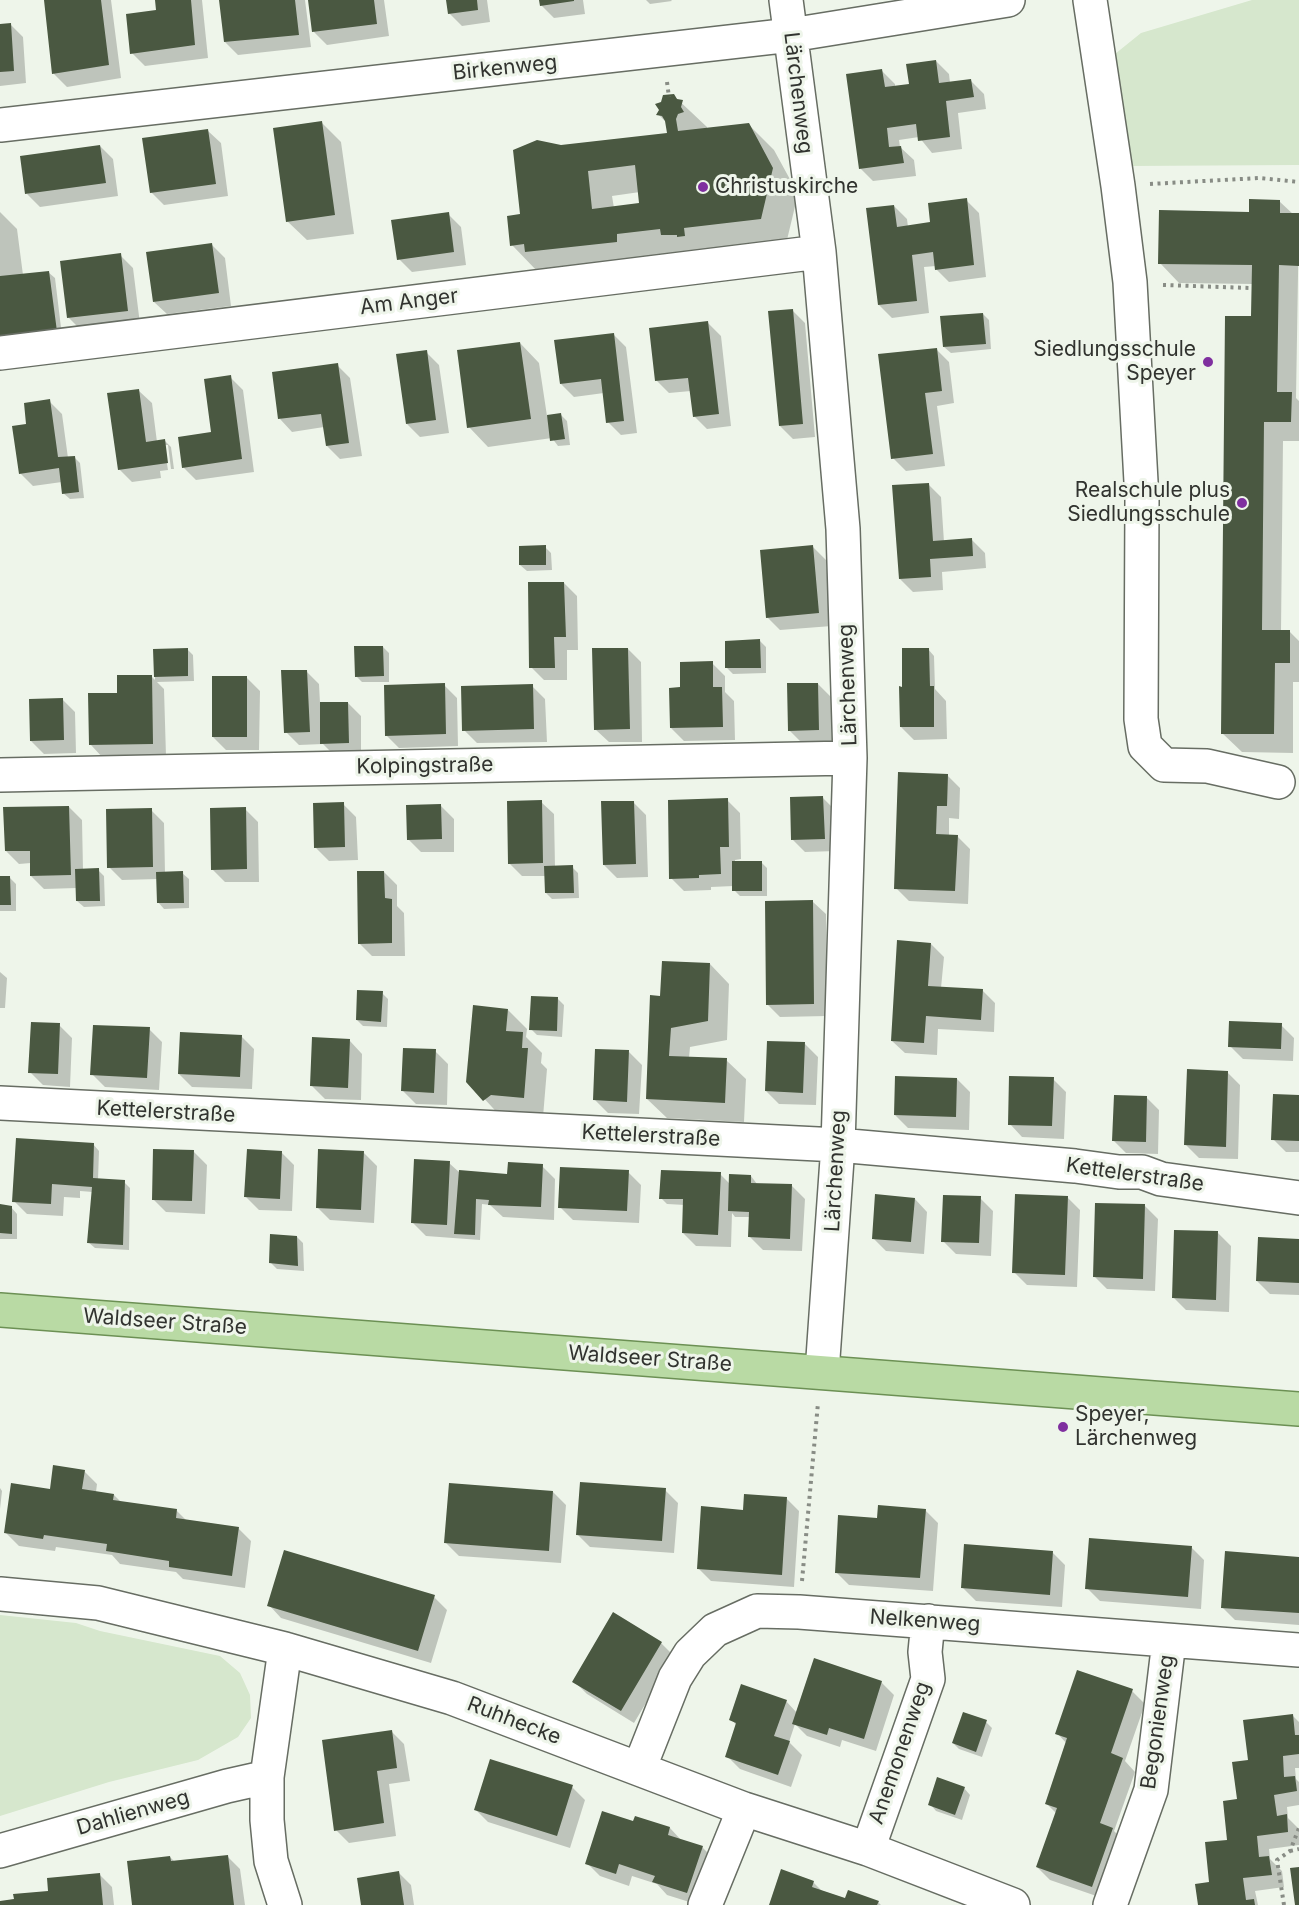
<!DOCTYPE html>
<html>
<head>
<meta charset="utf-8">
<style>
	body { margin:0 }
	canvas { display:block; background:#eef5ea }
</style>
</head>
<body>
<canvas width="1299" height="1905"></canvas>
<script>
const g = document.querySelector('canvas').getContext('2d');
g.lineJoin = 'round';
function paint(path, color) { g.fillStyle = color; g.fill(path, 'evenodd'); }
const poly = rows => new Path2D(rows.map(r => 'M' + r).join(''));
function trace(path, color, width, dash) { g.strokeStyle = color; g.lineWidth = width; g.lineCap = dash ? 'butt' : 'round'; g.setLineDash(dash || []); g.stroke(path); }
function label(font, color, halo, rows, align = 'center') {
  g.font = font + ' Inter,sans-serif'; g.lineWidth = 6; g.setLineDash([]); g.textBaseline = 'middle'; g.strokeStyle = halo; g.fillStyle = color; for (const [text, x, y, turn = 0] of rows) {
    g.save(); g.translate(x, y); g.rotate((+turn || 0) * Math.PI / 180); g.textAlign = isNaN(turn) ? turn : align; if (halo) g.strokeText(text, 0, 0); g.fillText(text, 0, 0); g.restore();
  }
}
paint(poly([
	[1252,0,1299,0,1299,165,1128,166,1115,54,1141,33],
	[0,1615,76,1623,100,1631,220,1656,240,1673,250,1695,251,1718,238,1737,198,1760,109,1782,0,1816]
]), '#d6e7cd');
paint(poly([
	[46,0,111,0,121,78,67,87,54,74],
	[157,0,202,0,208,58,145,66,132,53,158,11],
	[220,0,305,0,311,47,238,55,225,42],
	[309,0,384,0,389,36,327,45,314,32],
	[447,0,487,0,490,22,462,26,449,13],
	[541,0,583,0,585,14,554,18,541,5],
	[646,0,671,0,672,1,650,4],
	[10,24,23,37,26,83,0,86,0,25],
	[936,61,949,74,950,83,971,81,984,94,986,109,958,113,962,149,932,153,919,137,899,140,900,147,914,160,916,176,873,181,860,168,882,71,895,84,895,87,910,85],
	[674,96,707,127,707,130,749,125,774,150,798,194,786,244,537,271,512,245,522,215,561,146,668,134,667,123,658,114],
	[640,192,641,204,614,208,612,196],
	[322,123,341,142,354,234,307,240,287,221],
	[208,131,221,143,228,196,164,205,151,192],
	[100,146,113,159,118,196,40,207,27,194],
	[966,200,979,213,986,277,949,282,936,269,936,266,924,267,929,313,892,318,879,305,894,206,907,219,908,227,932,224],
	[1279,201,1293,214,1299,215,1296,398,1299,401,1299,441,1283,441,1281,632,1290,632,1299,641,1299,682,1293,682,1293,753,1242,752,1222,733,1253,318,1253,284,1179,283,1160,263,1250,213],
	[0,212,17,229,23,275,48,272,55,278,63,344,0,351],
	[448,214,461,227,466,265,412,272,399,259],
	[212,245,225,258,231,306,167,314,154,302],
	[120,255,133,268,140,324,81,330,68,317],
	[792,310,805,323,815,437,793,439,780,426],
	[983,314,989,320,991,349,951,353,944,347],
	[708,323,721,336,731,426,707,429,694,416,691,391,669,393,656,380],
	[613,334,626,347,637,433,621,435,608,422,604,393,574,397,561,384],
	[520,343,539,363,547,416,561,415,567,421,570,445,558,446,552,438,488,447,469,427],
	[936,349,949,362,954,403,937,406,945,466,906,471,893,458],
	[426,352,439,365,449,433,420,437,407,424],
	[337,365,350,378,362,456,340,459,327,446,324,427,292,432,280,419],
	[230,377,243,390,254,472,196,480,183,467,213,433],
	[139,391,152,403,157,442,165,441,171,447,174,469,171,469,168,445,164,445,168,470,160,471,161,478,132,482,119,469],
	[49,401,62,414,68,458,74,457,80,463,84,498,70,499,63,493,62,482,33,486,20,473,28,425],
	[928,484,941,497,944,542,972,540,985,553,986,568,942,572,943,590,913,592,900,579],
	[545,547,551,553,552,570,527,571,520,565],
	[813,547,826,560,832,626,780,630,767,617],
	[564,583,577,596,578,650,567,650,567,680,544,680,531,667],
	[760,641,766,647,766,673,733,674,727,668],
	[383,647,389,653,389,682,362,682,356,676],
	[187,649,193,655,194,681,157,682,164,689,166,756,103,758,91,745,119,694,151,676,155,680,155,650],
	[628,649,641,662,642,742,609,742,596,730],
	[928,649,934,656,935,689,946,701,947,739,914,740,901,727,904,688],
	[712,663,725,676,725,692,734,701,735,740,684,741,671,728,681,689],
	[306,671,319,684,320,703,348,703,361,716,361,756,335,756,323,744,299,745,286,732],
	[247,678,260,691,259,750,226,750,213,737],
	[818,684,831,697,832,742,802,743,789,730],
	[444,685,457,698,458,746,399,748,386,735],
	[532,686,545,699,547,742,477,743,464,730],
	[62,699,75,712,76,753,44,754,31,741],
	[947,775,960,788,959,819,949,818,949,836,957,836,970,849,968,904,909,901,896,888],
	[823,798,836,811,837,851,805,852,792,839],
	[727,800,740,813,741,859,735,860,735,862,761,862,767,868,767,896,740,896,734,890,734,886,711,887,711,890,684,891,671,878],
	[541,802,554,814,555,867,572,867,578,873,579,898,552,899,546,893,546,876,522,876,509,863],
	[633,802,646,815,648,877,617,878,604,865],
	[343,804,356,817,358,860,329,861,316,848],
	[441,806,454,819,454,852,421,852,408,839],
	[69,807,82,820,83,870,98,870,104,876,105,906,84,907,77,901,77,888,44,889,31,876,31,863,19,864,6,851],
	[245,809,258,822,259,882,225,882,212,869],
	[151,810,164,823,165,873,182,873,189,879,189,908,164,909,158,902,158,879,122,880,109,867],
	[384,872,397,885,397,906,404,913,405,956,372,956,359,943],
	[0,878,10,878,16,884,16,911,0,911],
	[813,902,826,914,827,1016,780,1017,767,1004],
	[931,944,944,957,941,988,982,990,995,1003,994,1032,938,1029,937,1055,905,1053,892,1041],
	[710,964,729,984,727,1040,690,1047,689,1058,726,1060,746,1079,744,1122,667,1118,647,1099,662,998],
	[0,972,7,978,5,1008,0,1008],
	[382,993,388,999,387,1027,363,1026,357,1020],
	[558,999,564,1005,562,1037,537,1035,531,1029],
	[508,1010,527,1029,526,1037,542,1053,541,1063,547,1069,543,1117,503,1119,468,1081],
	[59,1025,72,1038,70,1087,43,1085,30,1072],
	[1281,1025,1294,1038,1293,1061,1243,1059,1230,1046],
	[149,1029,162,1042,159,1090,105,1087,92,1074],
	[241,1036,254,1049,252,1089,192,1087,179,1074],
	[350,1041,362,1054,361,1100,325,1099,312,1086],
	[805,1044,818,1057,816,1105,779,1104,766,1091],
	[435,1051,448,1064,447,1105,416,1104,403,1091],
	[629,1052,642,1065,639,1114,608,1113,595,1100],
	[1227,1072,1240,1085,1238,1159,1199,1158,1186,1145],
	[957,1079,970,1092,969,1130,908,1128,895,1115],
	[1053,1079,1066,1092,1064,1139,1022,1137,1010,1124],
	[1146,1097,1159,1110,1158,1154,1126,1153,1113,1140],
	[1299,1097,1299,1152,1286,1152,1273,1139],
	[93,1144,99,1151,98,1180,124,1182,130,1188,129,1250,95,1248,88,1242,93,1192,80,1191,80,1198,64,1197,63,1216,27,1214,14,1201],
	[194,1152,207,1165,205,1214,166,1212,153,1199],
	[281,1152,294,1165,292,1211,259,1210,246,1197],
	[364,1153,377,1166,374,1223,330,1220,317,1207],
	[449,1163,459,1172,509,1176,542,1166,555,1179,554,1220,503,1217,490,1205,482,1204,480,1240,426,1236,413,1223],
	[628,1172,641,1185,639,1223,573,1220,560,1207],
	[720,1174,730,1184,751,1176,757,1184,792,1186,805,1199,802,1251,763,1250,750,1237,751,1217,735,1217,732,1213,731,1247,696,1246,683,1233,685,1205,667,1204,661,1198],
	[1067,1197,1080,1210,1077,1287,1027,1285,1014,1272],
	[980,1198,993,1211,991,1256,956,1254,943,1241],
	[915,1199,927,1212,924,1254,886,1251,873,1238],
	[0,1205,11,1207,17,1214,17,1239,0,1239],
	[1145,1206,1158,1219,1155,1291,1107,1289,1094,1276],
	[1218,1233,1231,1246,1229,1312,1186,1310,1173,1297],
	[297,1237,303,1243,304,1271,277,1269,271,1263],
	[1299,1240,1299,1295,1270,1294,1257,1281],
	[84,1471,97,1484,96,1492,114,1495,121,1502,176,1510,187,1521,238,1528,251,1541,245,1588,183,1579,176,1572,120,1564,112,1555,56,1547,55,1551,19,1546,6,1533,52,1491],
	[0,1488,2,1491,0,1509],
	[665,1490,678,1503,674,1553,590,1547,577,1534],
	[553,1492,566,1505,561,1563,459,1556,446,1543],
	[786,1498,799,1511,794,1587,711,1581,698,1568,744,1511],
	[925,1510,938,1523,933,1591,849,1585,836,1572,878,1519],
	[1191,1547,1204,1560,1201,1609,1100,1601,1087,1588],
	[1052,1552,1065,1565,1062,1607,976,1601,963,1588],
	[1299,1558,1299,1625,1235,1620,1222,1607],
	[434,1597,447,1610,431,1663,281,1618,269,1605],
	[614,1615,661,1643,674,1656,634,1723,587,1694,574,1681],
	[881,1682,894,1695,876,1751,842,1740,840,1747,807,1736,795,1724,789,1742,802,1755,791,1787,740,1769,727,1756,737,1726,731,1719,786,1701,797,1713],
	[1132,1691,1145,1704,1125,1761,1135,1772,1114,1831,1125,1842,1105,1899,1050,1880,1037,1867,1056,1813,1047,1804,1067,1744,1057,1733],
	[1293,1716,1299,1722,1299,1768,1295,1768,1296,1779,1299,1782,1299,1805,1287,1807,1288,1818,1299,1829,1299,1845,1269,1849,1270,1859,1282,1871,1284,1887,1255,1891,1258,1905,1200,1905,1229,1841,1250,1762],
	[986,1722,992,1728,982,1757,959,1749,953,1743],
	[391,1731,404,1744,410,1781,389,1784,396,1836,349,1843,336,1830],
	[491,1761,572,1787,585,1800,570,1848,488,1822,476,1810],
	[964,1788,970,1795,962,1820,936,1811,930,1804],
	[634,1823,670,1828,682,1841,702,1847,715,1860,699,1905,667,1895,657,1884,632,1876,629,1886,600,1876,587,1863],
	[227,1856,240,1869,245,1905,134,1905,170,1857,175,1862],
	[398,1872,411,1885,414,1905,363,1905],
	[99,1874,112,1887,114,1905,0,1905,0,1902,50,1892],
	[813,1882,824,1893,846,1900,878,1902,881,1905,770,1905]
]), '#0003');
paint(poly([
	[44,0,101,0,109,65,52,74],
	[155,0,191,0,195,45,130,54,126,14,156,10],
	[219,0,295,0,299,35,224,42],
	[308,0,374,0,377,24,312,32],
	[446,0,477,0,478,10,448,14],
	[539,0,574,0,574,1,540,6],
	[11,23,14,71,0,72,0,24],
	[936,60,939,83,971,79,974,97,946,101,950,137,918,141,916,124,887,128,889,147,901,146,904,163,859,169,846,74,882,69,885,87,909,84,906,64],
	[674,94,677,99,683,100,681,107,684,112,678,114,676,119,678,131,749,123,773,168,761,219,684,228,685,236,677,237,677,235,661,235,660,229,617,234,617,242,525,252,524,244,510,246,507,216,520,214,513,150,537,140,561,145,667,133,665,121,662,116,656,115,659,110,655,104,661,102,663,95],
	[635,165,639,203,592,209,588,171],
	[322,121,335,215,286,222,273,128],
	[208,129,216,184,150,193,142,138],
	[100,145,106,183,25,194,20,156],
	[967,198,974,265,935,270,933,252,912,255,917,301,878,305,866,208,894,205,897,227,930,222,928,203],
	[1249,199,1280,200,1280,213,1299,213,1299,266,1279,265,1277,392,1292,392,1291,422,1264,422,1262,630,1290,630,1290,663,1275,663,1274,734,1221,734,1225,316,1251,316,1252,265,1158,264,1159,210,1249,212],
	[449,212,454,252,397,260,391,220],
	[212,243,219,293,153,302,146,252],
	[121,253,128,311,67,318,60,261],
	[49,271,58,339,0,345,0,276],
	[793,309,803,424,779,426,768,311],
	[983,313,986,344,943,347,940,316],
	[708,321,719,414,693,417,688,378,655,381,649,328],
	[614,333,624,421,606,423,601,379,560,384,554,340],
	[520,342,531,419,467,428,457,350],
	[937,348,942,391,925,393,933,454,891,459,878,354],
	[427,350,436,420,406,424,396,354],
	[338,363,349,443,326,446,321,414,278,419,272,372],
	[231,375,242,459,182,468,178,437,211,432,204,379],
	[139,389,146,442,165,439,168,463,118,470,107,393],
	[50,399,58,457,75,456,79,492,62,494,59,468,19,474,12,426,26,424,24,403],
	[561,413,565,439,550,441,547,415],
	[929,483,933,541,972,538,973,556,930,559,931,577,899,579,892,485],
	[546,545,546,565,519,565,519,546],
	[813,545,819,613,766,618,760,550],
	[528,582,564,582,566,637,554,637,555,668,529,668],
	[760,639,761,668,725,668,725,641],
	[354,646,383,646,384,676,355,677],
	[188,648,188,676,154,677,153,649],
	[592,648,628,648,630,729,594,730],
	[902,648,929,648,930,686,934,686,934,727,900,727,899,686,902,687],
	[713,661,713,687,722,687,723,727,670,728,669,688,680,687,680,662],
	[281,670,307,670,310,732,284,733],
	[117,675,152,675,153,744,89,745,88,693,117,693],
	[212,676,247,676,247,737,212,737],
	[445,683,446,734,385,736,384,685],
	[787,683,818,683,819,730,788,731],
	[533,684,534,729,462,731,461,686],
	[63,698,64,740,30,741,29,699],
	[320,702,348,702,349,743,320,744],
	[898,772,948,774,947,806,937,806,936,834,958,835,955,891,894,889],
	[823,796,825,839,791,840,790,797],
	[728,798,729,847,720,847,721,874,699,875,699,878,669,879,668,800],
	[542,800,543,863,508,864,507,801],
	[601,801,634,801,636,864,603,865],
	[344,802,345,847,314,848,313,803],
	[441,804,442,839,407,840,406,805],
	[69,806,71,875,30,876,30,851,5,851,3,807],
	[246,807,247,869,211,870,210,808],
	[152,808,153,867,107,868,106,809],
	[732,861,762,861,762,891,732,891],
	[573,865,574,893,545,893,544,866],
	[99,868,100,901,76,901,75,869],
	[183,871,184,903,157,903,156,872],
	[357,871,384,871,385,898,392,899,392,943,358,944],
	[0,876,10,876,11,905,0,905],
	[813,900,814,1004,766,1005,765,901],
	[897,940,931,943,928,986,983,989,981,1020,926,1016,924,1043,891,1041],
	[662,961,710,963,708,1021,671,1028,669,1056,727,1058,725,1103,646,1099,650,995,660,996],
	[357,990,383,991,381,1022,356,1020],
	[531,996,558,997,557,1031,529,1030],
	[473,1005,508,1009,506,1031,523,1032,522,1048,528,1048,524,1098,491,1095,483,1101,466,1082],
	[1229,1021,1282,1023,1281,1049,1228,1047],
	[31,1022,60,1023,58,1074,28,1073],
	[93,1025,150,1027,147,1078,90,1075],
	[180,1032,242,1035,240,1077,178,1074],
	[312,1037,350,1039,348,1088,310,1086],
	[767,1041,805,1042,803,1093,765,1091],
	[403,1048,436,1049,434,1093,401,1091],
	[595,1049,629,1050,627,1102,593,1100],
	[1187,1069,1228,1071,1226,1147,1184,1145],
	[895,1076,957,1078,956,1117,894,1115],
	[1009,1076,1054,1077,1052,1126,1008,1125],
	[1273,1094,1299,1095,1299,1141,1271,1140],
	[1114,1095,1147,1096,1146,1142,1112,1141],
	[16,1138,94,1143,93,1178,125,1180,123,1245,87,1243,92,1187,52,1184,51,1204,12,1202],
	[153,1149,194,1150,192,1201,152,1200],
	[247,1149,282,1151,280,1199,244,1197],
	[318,1149,364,1151,361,1210,316,1208],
	[414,1159,450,1161,447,1225,411,1223],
	[508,1162,543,1164,541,1207,488,1205,489,1200,476,1199,475,1235,454,1234,459,1170,507,1174],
	[560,1167,629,1170,627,1211,558,1208],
	[661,1170,721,1172,718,1235,682,1233,683,1199,659,1199],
	[729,1174,751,1175,751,1183,792,1184,790,1239,748,1237,749,1212,728,1211],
	[875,1194,915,1198,911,1242,872,1239],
	[1015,1194,1068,1196,1065,1275,1012,1273],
	[943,1195,981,1196,979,1243,941,1242],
	[1095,1203,1145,1204,1143,1279,1093,1277],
	[0,1204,12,1206,12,1234,0,1233],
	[1174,1230,1218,1231,1216,1300,1172,1298],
	[270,1234,297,1236,298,1266,269,1263],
	[1258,1237,1299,1239,1299,1283,1256,1281],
	[53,1465,85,1470,82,1489,114,1494,113,1500,177,1509,176,1518,239,1527,232,1576,169,1567,169,1561,106,1551,107,1544,44,1535,43,1539,4,1533,11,1483,50,1489],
	[580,1482,666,1488,662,1541,576,1535],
	[449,1483,553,1491,549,1551,444,1543],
	[744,1494,787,1497,782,1575,697,1569,701,1506,743,1510],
	[878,1505,926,1509,920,1578,835,1573,838,1515,877,1518],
	[1089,1538,1192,1546,1188,1597,1085,1589],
	[964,1544,1053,1551,1050,1595,961,1588],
	[284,1550,435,1595,418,1651,267,1606],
	[1225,1551,1299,1557,1299,1613,1221,1608],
	[613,1612,662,1642,621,1711,572,1682],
	[814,1658,882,1681,864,1739,829,1728,827,1735,792,1724],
	[1077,1670,1133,1689,1111,1753,1123,1758,1100,1823,1113,1828,1092,1887,1036,1867,1057,1808,1045,1804,1067,1738,1055,1734],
	[741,1684,787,1700,774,1736,790,1741,778,1775,725,1757,736,1723,729,1720],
	[963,1712,987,1720,976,1752,952,1743],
	[1293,1714,1295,1735,1299,1735,1299,1754,1283,1756,1284,1777,1295,1776,1297,1791,1274,1795,1277,1816,1287,1814,1288,1832,1257,1836,1259,1857,1269,1856,1272,1875,1243,1878,1246,1900,1254,1899,1255,1905,1198,1905,1195,1884,1209,1882,1205,1842,1227,1840,1223,1801,1237,1799,1232,1762,1248,1760,1243,1720],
	[392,1730,397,1768,377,1771,384,1823,334,1831,322,1740],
	[490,1759,573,1785,557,1836,474,1810],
	[937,1777,965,1787,955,1815,928,1805],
	[602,1811,633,1821,635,1816,670,1827,668,1835,703,1846,687,1893,652,1882,655,1876,619,1864,616,1874,585,1864],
	[228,1855,234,1905,132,1905,127,1861,170,1856,171,1861],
	[1299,1867,1299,1905,1295,1905,1290,1868],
	[781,1869,814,1881,812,1887,845,1898,848,1890,879,1901,877,1905,769,1905],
	[399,1871,404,1905,361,1905,357,1878],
	[100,1873,103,1905,0,1905,0,1901,14,1899,13,1894,48,1891,47,1878]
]), '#4a5841');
const minor = poly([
	[786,0,819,252,843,529,850,758,838,1145,822,1372],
	[1090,0,1118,186,1130,282,1142,500,1141,719,1145,746,1164,765,1207,766,1278,782],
	[0,125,791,35,1008,0],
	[0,353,819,252],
	[0,775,850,758],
	[0,1103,838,1145,1075,1166,1119,1172,1142,1172,1161,1179,1299,1198],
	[0,1594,98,1603,285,1649,452,1698,744,1809,868,1849,1013,1905],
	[639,1769,675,1678,690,1654,715,1630,757,1611,799,1612,1299,1650],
	[868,1849,928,1679,925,1652,928,1621],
	[0,1851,227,1786,267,1777],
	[285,1905,271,1861,267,1820,267,1777,285,1649],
	[705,1905,744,1809],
	[1110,1905,1151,1790,1169,1641]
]);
const major = poly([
	[0,1310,1299,1409]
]);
trace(minor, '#676d63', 36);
trace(major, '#6c9054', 36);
trace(poly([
	[667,82,669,97],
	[1150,184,1259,178,1299,182],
	[1163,285,1251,288],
	[802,1581,818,1403],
	[1290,1851,1299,1849],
	[1284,1905,1277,1860,1290,1851,1299,1828]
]), '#888c85', 4, [3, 4.5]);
trace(minor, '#fff', 33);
trace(major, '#b9daa4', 33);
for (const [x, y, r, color] of [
	[703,187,6,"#7f2f9f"],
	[1208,362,6,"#7f2f9f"],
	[1242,503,6,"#7f2f9f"],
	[1063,1427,6,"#7f2f9f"]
]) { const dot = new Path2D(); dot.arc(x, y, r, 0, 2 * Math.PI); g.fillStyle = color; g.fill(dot); trace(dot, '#eef5ea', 2); }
label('21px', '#31332f', '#eef5ea', [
	["Birkenweg",505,68,-6],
	["Lärchenweg",798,93,83],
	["Am Anger",409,302,-7],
	["Lärchenweg",848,685,-92],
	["Kolpingstraße",425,766,-1],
	["Kettelerstraße",166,1112,3],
	["Kettelerstraße",651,1136,3],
	["Lärchenweg",836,1171,-87],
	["Kettelerstraße",1135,1175,8],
	["Waldseer Straße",165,1322,4],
	["Waldseer Straße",650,1359,4],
	["Nelkenweg",925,1621,4],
	["Ruhhecke",514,1721,21],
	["Begonienweg",1158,1722,-82],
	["Anemonenweg",900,1753,-71],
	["Dahlienweg",133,1813,-16]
]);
label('21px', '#31332f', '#eef5ea', [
	["Christuskirche",715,187],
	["Siedlungsschule",1196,350,"right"],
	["Speyer",1196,374,"right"],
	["Realschule plus",1230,491,"right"],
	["Siedlungsschule",1230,515,"right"],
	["Speyer,",1075,1415],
	["Lärchenweg",1075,1439]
], 'left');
</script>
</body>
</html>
